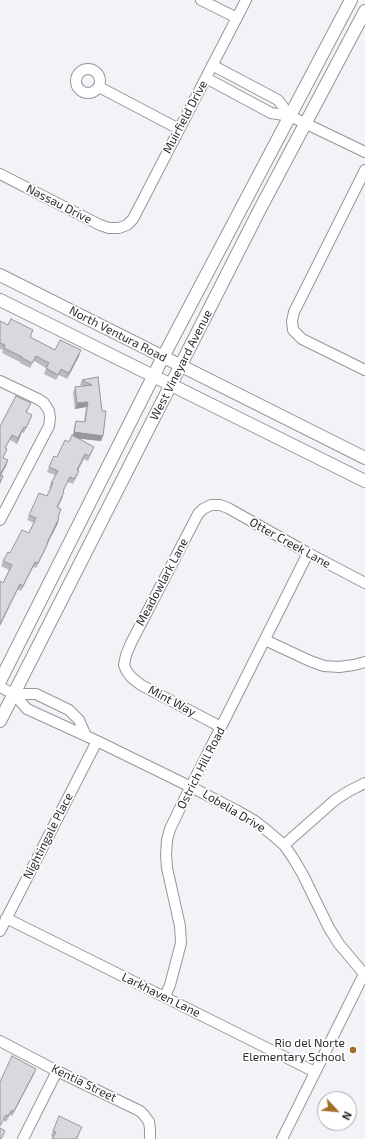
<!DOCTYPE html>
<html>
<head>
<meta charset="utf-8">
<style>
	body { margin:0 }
	#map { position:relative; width:365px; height:1139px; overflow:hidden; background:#f2f2f7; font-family:"Exo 2",sans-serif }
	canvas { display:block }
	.north { position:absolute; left:317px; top:1091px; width:40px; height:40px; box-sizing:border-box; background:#fff; border:1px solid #ababac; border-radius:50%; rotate:116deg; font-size:11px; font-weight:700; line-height:16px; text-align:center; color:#2d2d2f }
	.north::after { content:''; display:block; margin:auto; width:14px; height:18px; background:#a36d28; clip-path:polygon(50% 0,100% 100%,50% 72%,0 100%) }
</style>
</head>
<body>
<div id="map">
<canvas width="365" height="1139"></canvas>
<div class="north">N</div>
</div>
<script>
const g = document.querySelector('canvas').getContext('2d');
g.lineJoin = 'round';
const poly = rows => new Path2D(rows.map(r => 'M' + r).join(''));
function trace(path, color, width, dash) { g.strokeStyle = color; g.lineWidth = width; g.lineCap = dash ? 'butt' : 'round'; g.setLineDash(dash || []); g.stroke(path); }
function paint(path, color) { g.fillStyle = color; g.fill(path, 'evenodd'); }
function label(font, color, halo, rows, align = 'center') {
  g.font = font + ' "Exo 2",sans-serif'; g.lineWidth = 3.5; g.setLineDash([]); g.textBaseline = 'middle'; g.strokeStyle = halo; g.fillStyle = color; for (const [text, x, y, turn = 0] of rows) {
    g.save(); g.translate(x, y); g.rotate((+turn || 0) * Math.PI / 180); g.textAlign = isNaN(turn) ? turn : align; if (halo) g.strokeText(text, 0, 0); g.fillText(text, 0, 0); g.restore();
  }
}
const minor = poly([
	[201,0,237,18],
	[212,65,278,100,290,116],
	'76 81a12 12 0 1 1 24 0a12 12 0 1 1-24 0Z',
	[206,78,271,113,290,116,365,152],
	[99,87,179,129],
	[365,170,294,312,292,321,293,330,302,339,365,370],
	[0,174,100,225,109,228,119,228,127,225,133,219,246,0],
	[0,381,38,399,44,403,49,411,50,418,49,426,0,520],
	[265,640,310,661,324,666,339,667,354,665,365,662],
	[0,687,14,694,27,709,97,741,191,787,236,810,255,821,270,833,284,845,293,858,303,875,329,928,339,944,365,975],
	[14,694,36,694,69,710,79,720,86,736],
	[221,727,141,685,131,677,126,670,124,665,126,655,131,643,198,514,203,509,211,505,220,505,228,508,308,553,365,583],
	[284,845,335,800,349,791,365,783],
	[6,918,315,1072],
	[0,931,97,741],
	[165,996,170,985,181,943,180,926,167,868,166,855,167,840,170,829,184,800,221,727,308,553],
	[0,1041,57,1071,140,1111,144,1115,149,1122,150,1129,150,1139],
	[23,1139,57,1071],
	[282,1139,364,974]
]);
const major = poly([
	[0,275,365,458],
	[0,300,365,481],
	[0,681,163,357,351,0],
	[0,721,259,211,365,11]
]);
trace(minor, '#96969b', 12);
trace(major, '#96969b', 14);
trace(minor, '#fff', 10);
trace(major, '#fff', 12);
paint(poly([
	[0,321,55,350,79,356,67,379,59,375,56,380,44,374,46,368,34,361,30,368,20,363,20,362,2,353,3,350,0,349],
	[98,377,103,436,101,441,78,438,94,447,92,452,88,461,84,459,78,471,79,471,77,476,73,484,68,482,63,492,63,497,58,508,61,509,58,517,58,523,48,543,46,548,36,568,33,567,21,591,3,583,9,570,1,566,3,561,29,533,34,523,27,520,29,515,47,496,50,488,49,488,51,483,55,475,47,472,49,467,69,442,73,436,74,427,76,421,84,422,86,407,75,409,73,393,75,387,82,386,80,385,82,380],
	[31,403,27,412,30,420,24,433,22,432,17,444,10,440,5,449,7,449,3,458,6,466,1,475,3,476,0,484,0,426],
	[36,1069,34,1074,12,1116,10,1115,6,1122,4,1121,0,1082],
	[53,1131,80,1132,77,1139,52,1139,53,1137,51,1136]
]), '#bababe');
paint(poly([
	[81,350,79,356,67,379,69,373],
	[88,402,86,407,75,409,77,403],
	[24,427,22,432,17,444,18,438],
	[74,432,103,436,101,441,72,438],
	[8,460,6,466,0,477,0,475],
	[59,518,58,523,45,548,47,543],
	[48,543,46,548,36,568,38,563],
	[35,562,33,567,21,591,23,586],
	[20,584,18,589,0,626,0,624],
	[36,1069,34,1074,12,1116,14,1111]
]), '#97979b');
const building = poly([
	[11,319,33,330,30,337,55,350,60,340,81,350,69,373,61,369,58,375,46,368,49,363,36,356,32,363,22,358,22,357,4,348,5,345,0,343,0,321,8,325,11,319],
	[98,377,102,411,106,411,103,436,74,432,76,421,85,422,88,402,77,403,75,387,92,385,82,380,98,377],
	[16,396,31,403,26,412,32,415,26,428,24,427,18,438,12,435,5,448,7,449,3,458,8,460,0,475,3,476,0,483,0,426,16,396],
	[72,435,94,447,89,456,85,454,77,470,79,471,74,479,70,477,63,491,64,492,57,507,61,509,58,517,59,518,47,543,48,543,38,563,35,562,23,586,20,584,0,624,0,581,3,583,12,565,3,561,8,552,10,553,22,530,29,533,36,518,29,515,39,493,47,496,53,483,51,483,58,471,49,467,54,456,57,457,65,440,69,442,72,435],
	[12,1056,36,1069,14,1111,12,1110,8,1116,6,1115,0,1126,0,1082,12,1056],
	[59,1116,82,1127,76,1139,52,1139,56,1132,53,1131,59,1116],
	[0,1128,5,1131,1,1139,0,1139,0,1128]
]);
paint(building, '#d8d8dd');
trace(building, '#97979b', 1);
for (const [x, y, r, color] of [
	[353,1050,4,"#a36d28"]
]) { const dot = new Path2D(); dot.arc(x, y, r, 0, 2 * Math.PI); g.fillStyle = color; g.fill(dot); trace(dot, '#fff', 1.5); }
label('12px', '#2d2d2f', '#fff', [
	["Muirfield Drive",185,117,-62],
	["Nassau Drive",59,204,27],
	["North Ventura Road",118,334,27],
	["West Vineyard Avenue",181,365,-63],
	["Otter Creek Lane",290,543,29],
	["Meadowlark Lane",162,582,-62],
	["Mint Way",172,701,28],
	["Ostrich Hill Road",201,768,-63],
	["Lobelia Drive",234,811,31],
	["Nightingale Place",48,836,-63],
	["Larkhaven Lane",161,995,26],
	["Kentia Street",84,1083,26]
]);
label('12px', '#2d2d2f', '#fff', [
	["Rio del Norte",345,1043],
	["Elementary School",345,1057]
], 'right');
</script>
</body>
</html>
